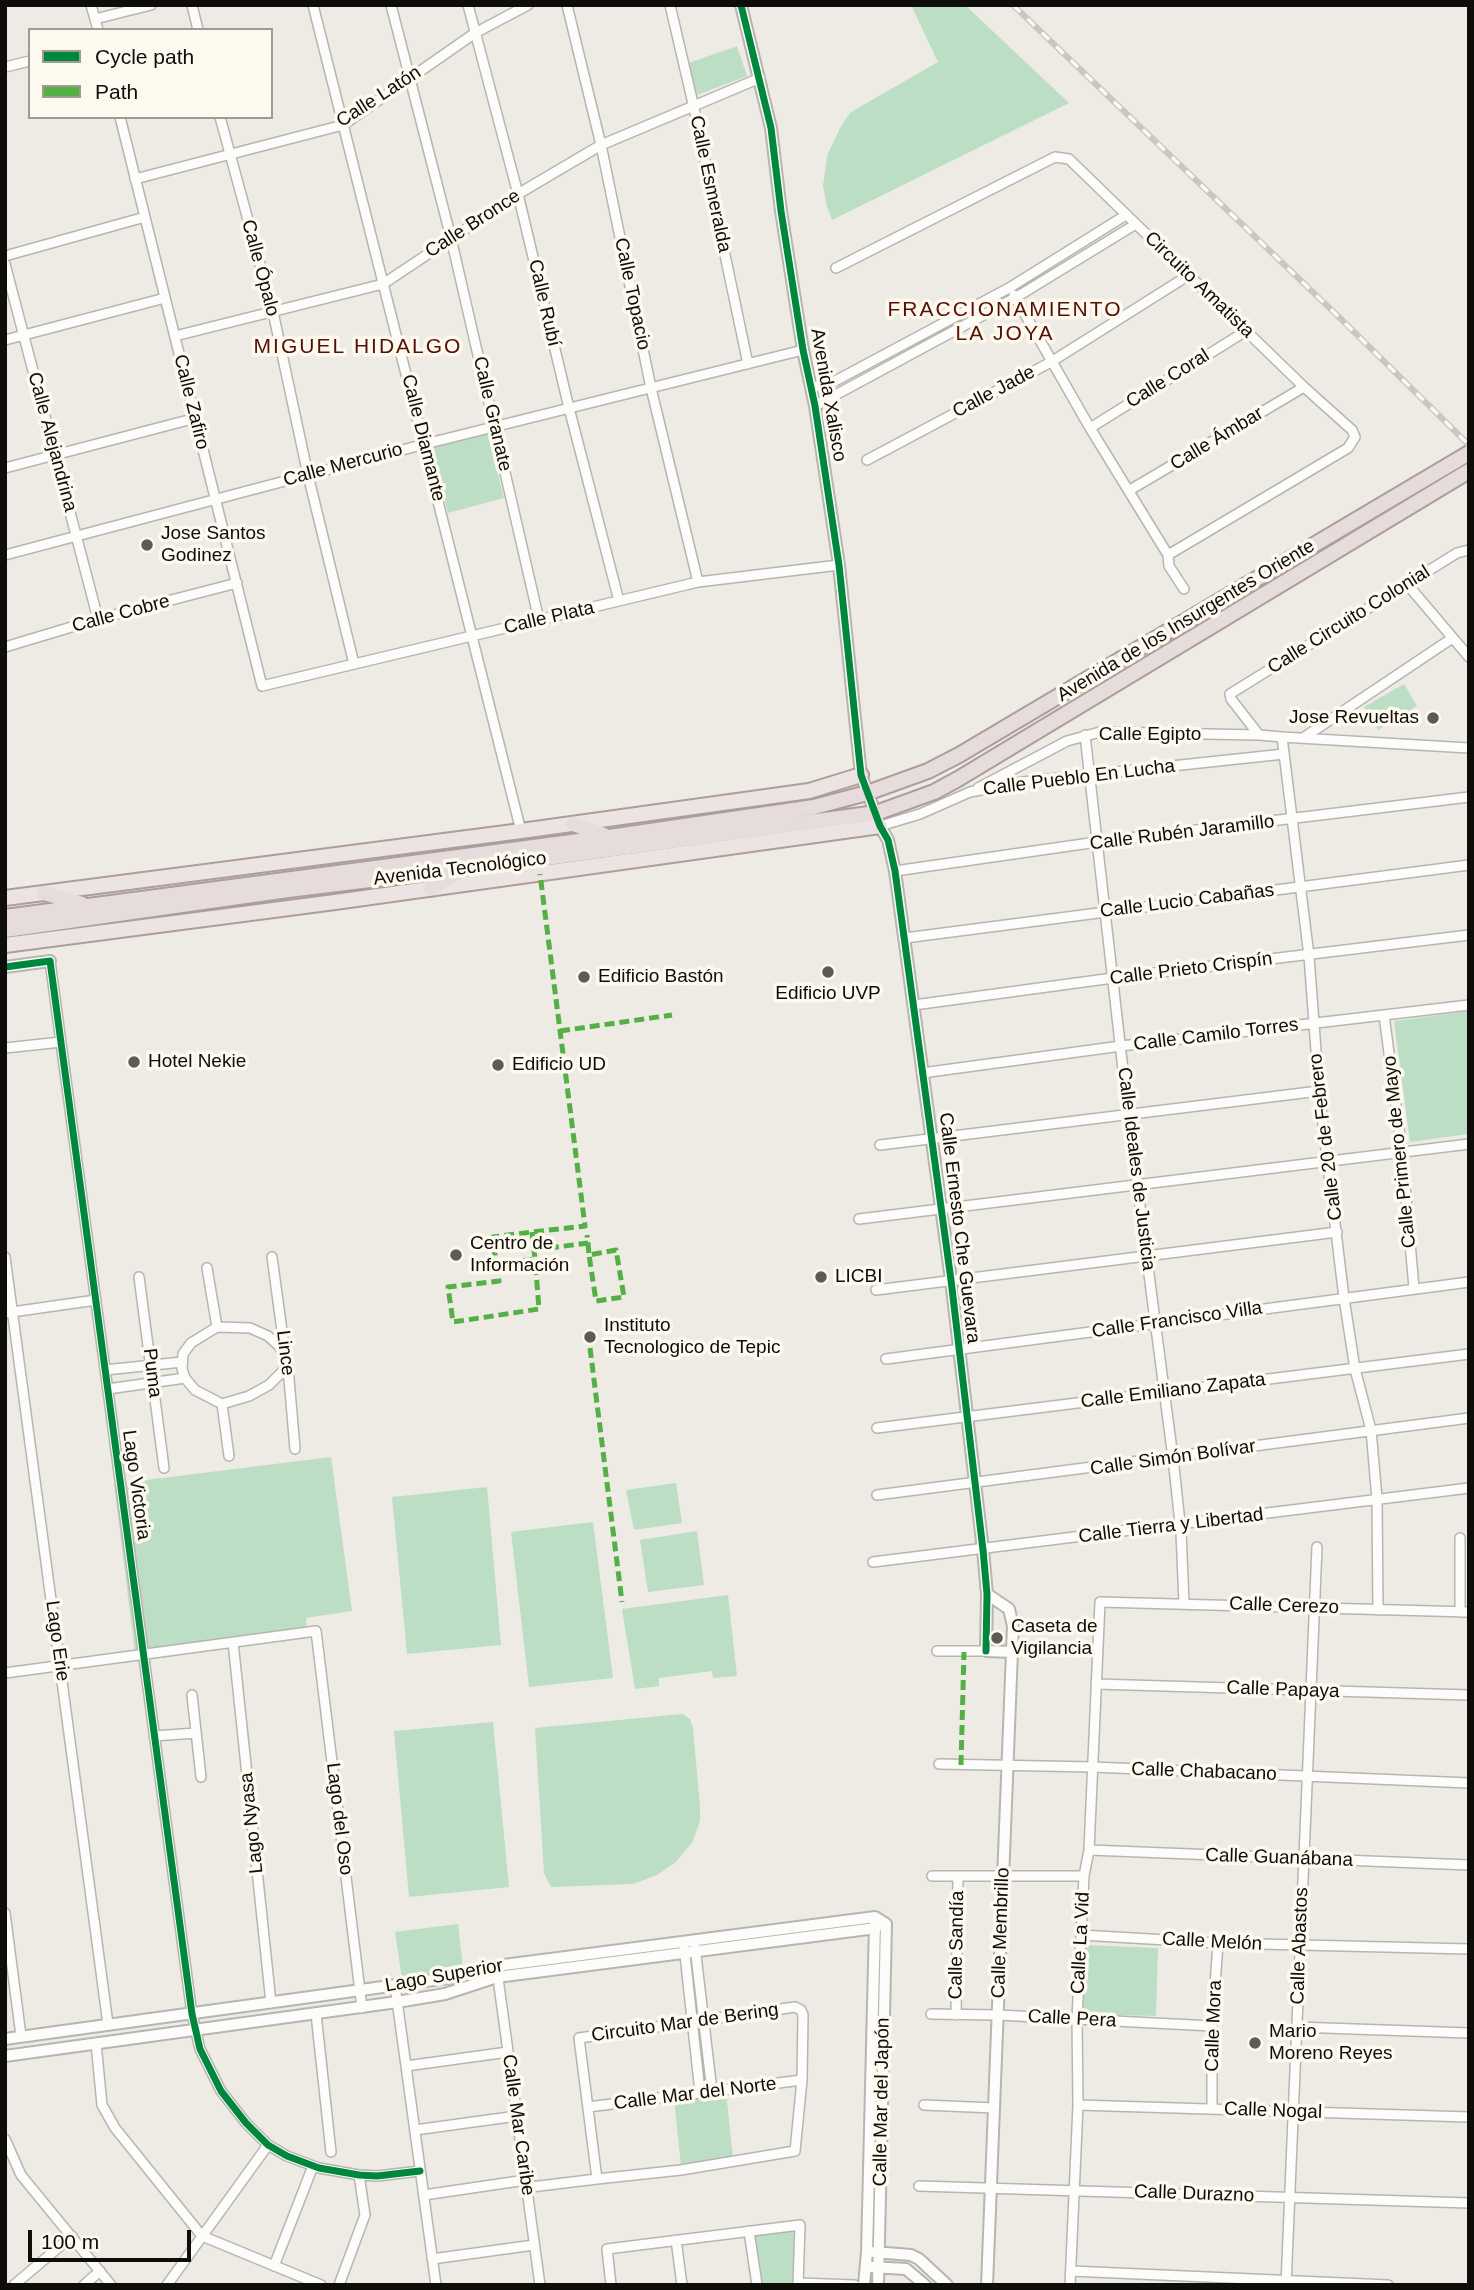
<!DOCTYPE html>
<html>
<head>
<meta charset="utf-8">
<style>
	body { margin:0 }
	#map { position:relative; width:1474px; height:2290px; overflow:hidden; background:#eeebe4; font-family:Helvetica,sans-serif }
	canvas { display:block }
	.frame { position:absolute; inset:0; border:7px solid #0f0d0a; pointer-events:none }
	.legend { position:absolute; left:28px; top:28px; width:245px; height:91px; box-sizing:border-box; background:#fef9ef; border:2px solid #9e9b93; margin:0; padding:9px 12px; list-style:none; font-size:21px; color:#0f0d0a }
	.legend li { display:flex; align-items:center; gap:14px; height:35px }
	.legend b { width:35px; border:2px solid #9e9b93 }
	.scale { position:absolute; left:28px; top:2230px; width:163px; height:32px; box-sizing:border-box; border:4px solid #0f0d0a; border-top:0; padding-left:9px; font-size:21px; line-height:24px; white-space:nowrap; color:#0f0d0a; -webkit-text-stroke:5px #fef9ef; paint-order:stroke }
</style>
</head>
<body>
<div id="map">
<canvas width="1474" height="2290"></canvas>
<div class="frame"></div>
<ul class="legend">
<li><b style="height:9px;background:#00873e"></b>Cycle path</li>
<li><b style="height:9px;background:#54b044"></b>Path</li>
</ul>
<div class="scale">100 m</div>
</div>
<script>
const g = document.querySelector('canvas').getContext('2d');
g.lineJoin = 'round';
function paint(path, color) { g.fillStyle = color; g.fill(path, 'evenodd'); }
const poly = rows => new Path2D(rows.map(r => 'M' + r).join(''));
function trace(path, color, width, dash) { g.strokeStyle = color; g.lineWidth = width; g.lineCap = dash ? 'butt' : 'round'; g.setLineDash(dash || []); g.stroke(path); }
function label(font, color, halo, rows, align = 'center') {
  g.font = font + ' Helvetica,sans-serif'; g.lineWidth = 7; g.setLineDash([]); g.textBaseline = 'middle'; g.strokeStyle = halo; g.fillStyle = color; for (const [text, x, y, turn = 0] of rows) {
    g.save(); g.translate(x, y); g.rotate((+turn || 0) * Math.PI / 180); g.textAlign = isNaN(turn) ? turn : align; if (halo) g.strokeText(text, 0, 0); g.fillText(text, 0, 0); g.restore();
  }
}
paint(poly([
	[911,5,965,5,1069,103,832,220,827,207,823,186,827,156,841,126,851,112,938,62],
	[737,46,747,76,697,95,689,63],
	[487,432,504,498,448,513,431,446],
	[1404,684,1417,706,1378,730,1364,707],
	[1469,1011,1469,1134,1410,1142,1394,1021],
	[331,1457,352,1611,306,1618,307,1630,135,1653,114,1484],
	[676,1483,682,1523,634,1530,626,1490],
	[487,1487,501,1645,407,1654,392,1497],
	[593,1522,613,1678,529,1687,511,1532],
	[697,1531,704,1585,648,1592,640,1540],
	[728,1595,737,1676,713,1678,712,1671,659,1678,659,1686,635,1689,622,1609],
	[682,1714,690,1719,693,1728,700,1806,700,1821,693,1841,676,1862,657,1875,633,1884,551,1887,544,1873,535,1728],
	[493,1722,509,1887,409,1897,394,1731],
	[458,1924,463,1968,402,1979,395,1932],
	[1085,1945,1158,1948,1156,2016,1082,2014],
	[726,2091,733,2159,681,2166,674,2098],
	[795,2225,794,2285,751,2285,743,2232]
]), '#bcdec4');
const minor = poly([
	[91,5,98,30],
	[192,5,198,30],
	[313,5,521,831],
	[391,5,451,238,539,620],
	[468,5,518,194,569,408,619,601],
	[567,5,601,145,651,388,698,582],
	[670,5,694,108,748,364],
	[95,19,151,5],
	[5,67,30,61],
	[120,117,262,686,698,582,839,565],
	[220,117,273,312,308,475,354,664],
	[135,179,343,125,475,33,528,5],
	[5,256,145,217],
	[5,264,98,619],
	[836,268,1055,157,1069,159,1304,387,1352,430,1355,437,1348,448,1168,555],
	[1014,295,1090,428,1168,555,1169,566,1184,589],
	[175,336,383,284,518,194,601,145,760,78],
	[5,340,165,298],
	[811,388,837,380,1009,288,1126,215],
	[815,406,1015,298,1136,224],
	[1090,428,1246,331],
	[867,460,1051,362,1189,275],
	[5,468,196,418],
	[1130,490,1304,387],
	[5,555,425,444,803,350],
	[1407,584,1469,657],
	[5,647,98,619,237,583],
	[1085,735,1128,1114,1173,1458,1181,1532,1184,1603],
	[1282,737,1469,748],
	[1303,738,1451,639],
	[978,788,1067,741,1100,732,1259,735],
	[880,826,920,814,970,792,1022,782,1284,754],
	[895,871,1097,842,1469,797],
	[905,938,1469,865],
	[50,961,192,2014,200,2049,221,2091,246,2123,268,2145,287,2156,319,2168,359,2175,377,2176,420,2171],
	[914,1005,1113,978,1469,935],
	[1384,1015,1402,1152,1414,1288],
	[5,1048,61,1042],
	[922,1073,1121,1046,1469,1005],
	[880,1145,1319,1091],
	[859,1219,1469,1144],
	[5,1257,108,2024],
	[272,1257,285,1353],
	[207,1268,217,1327],
	[139,1277,164,1468],
	[876,1290,1337,1232],
	[5,1313,96,1300],
	[286,1359,279,1346,268,1336,250,1328,217,1327,191,1343,183,1354,182,1369,185,1378,195,1390,222,1404,249,1396,269,1385,288,1366],
	[886,1359,1469,1282],
	[288,1367,295,1449],
	[105,1370,182,1362],
	[108,1389,185,1378],
	[222,1404,229,1456],
	[877,1428,1469,1354],
	[877,1495,1469,1418],
	[1460,1538,1460,1612],
	[873,1562,1469,1488],
	[1378,1610,1377,1499,1371,1430,1355,1369,1344,1298,1319,1091,1309,956,1282,737,1259,735,1231,699,1230,694,1457,553,1469,550],
	[233,1642,271,2003],
	[937,1651,986,1651],
	[5,1673,316,1631,362,2008],
	[1096,1684,1469,1695],
	[192,1695,201,1777],
	[154,1736,196,1733],
	[939,1764,1093,1767,1469,1783],
	[1089,1850,1469,1865],
	[932,1876,1084,1876],
	[5,1913,21,2036],
	[1081,1935,1218,1943,1469,1949],
	[684,1946,700,2092],
	[695,1947,712,2091],
	[497,1971,540,2285],
	[395,1986,436,2285],
	[795,2007,801,2010,803,2015,802,2080,795,2151,681,2170,597,2179,579,2038,795,2007],
	[316,2014,331,2152],
	[931,2014,998,2015,1212,2026],
	[956,2015,958,1876],
	[1296,2027,1469,2033],
	[96,2043,102,2105,115,2128,202,2236,321,2285],
	[406,2066,508,2052],
	[924,2105,994,2108],
	[1078,2105,1469,2117],
	[588,2107,802,2080],
	[1212,2109,1212,2026,1218,1943],
	[415,2130,517,2116],
	[5,2139,21,2175,111,2285],
	[919,2186,1469,2203],
	[424,2195,526,2180,531,2187,597,2179],
	[749,2231,757,2285],
	[676,2240,682,2285],
	[432,2259,534,2245],
	[274,2266,313,2166],
	[1071,2271,1388,2285],
	[798,2283,855,2285],
	[14,2285,72,2236],
	[84,2285,100,2271],
	[167,2285,268,2145],
	[339,2285,365,2215,359,2175],
	[611,2285,607,2249,800,2225,798,2285],
	[1070,2285,1078,2105,1077,2019,1081,1935,1084,1876,1089,1850,1100,1602,1469,1612],
	[1286,2285,1317,1547]
]);
const tertiary = poly([
	[741,5,771,128,781,211,803,350,815,406,839,565,861,775,880,826,888,840,895,871,951,1280,983,1550,987,1594,986,1651,1013,1652],
	[5,967,50,961],
	[987,1594,1009,1609,1013,1626,987,2285],
	[5,2039,448,1978,496,1966,875,1917,886,1924,878,2285],
	[5,2056,397,2002,445,1994,497,1977,876,1928],
	[874,2252,911,2255,919,2259,947,2285],
	[871,2267,906,2269,925,2285],
	[864,2285,867,2252,875,1924]
]);
const primary = poly([
	[5,898,521,831,809,791,861,775],
	[5,945,335,902,880,826]
]);
const trunk = poly([
	[573,824,604,835],
	[430,889,459,872],
	[44,893,82,904],
	[5,917,609,837,814,807,867,793,928,771,959,755,1469,453],
	[5,930,288,890,517,862,876,813,934,792,958,779,1469,471]
]);
trace(minor, '#b7b5b0', 12);
trace(tertiary, '#b7b5b0', 14);
trace(primary, '#ad9d9b', 18);
trace(trunk, '#ad9d9b', 18);
trace(minor, '#fcfcfb', 9);
trace(tertiary, '#fcfcfb', 10);
trace(primary, '#ece4e3', 14);
trace(trunk, '#e7dcdc', 14);
const rail = poly([
	[1013,5,1341,319,1469,445]
]);
trace(rail, '#c9c7c5', 6);
trace(rail, '#fef9ef', 3.5, [10]);
trace(poly([
	[560,1031,672,1015],
	[532,1232,535,1259,496,1264,493,1237,532,1232,585,1226,540,874],
	[588,1243,589,1255,616,1250,624,1297,596,1301,589,1255],
	[534,1250,588,1243,587,1235],
	[496,1264,499,1281,448,1287,453,1322,539,1309,535,1259],
	[590,1348,622,1602],
	[961,1765,964,1652]
]), '#54b044', 5, [10, 5]);
trace(poly([
	[741,5,771,128,781,211,803,350,815,406,839,565,861,775,880,826,888,840,895,871,951,1280,983,1550,987,1594,986,1651],
	[5,967,50,961,192,2014,200,2049,221,2091,246,2123,268,2145,287,2156,319,2168,359,2175,377,2176,420,2171]
]), '#00873e', 7);
for (const [x, y, r, color] of [
	[147,545,7,"#5d5b56"],
	[1433,718,7,"#5d5b56"],
	[828,972,7,"#5d5b56"],
	[584,977,7,"#5d5b56"],
	[134,1062,7,"#5d5b56"],
	[498,1065,7,"#5d5b56"],
	[456,1255,7,"#5d5b56"],
	[821,1277,7,"#5d5b56"],
	[590,1337,7,"#5d5b56"],
	[997,1638,7,"#5d5b56"],
	[1255,2043,7,"#5d5b56"]
]) { const dot = new Path2D(); dot.arc(x, y, r, 0, 2 * Math.PI); g.fillStyle = color; g.fill(dot); trace(dot, '#fef9ef', 2.5); }
label('19px', '#0f0d0a', '#fef9ef', [
	["Calle Latón",379,97,-33],
	["Calle Esmeralda",710,184,78],
	["Calle Bronce",473,224,-33],
	["Calle Ópalo",260,268,75],
	["Circuito Amatista",1199,285,44],
	["Calle Topacio",632,294,78],
	["Calle Rubí",544,303,77],
	["Calle Coral",1168,379,-32],
	["Calle Jade",994,392,-28],
	["Avenida Xalisco",828,395,80],
	["Calle Zafiro",191,402,76],
	["Calle Granate",492,414,77],
	["Calle Diamante",423,438,76],
	["Calle Ámbar",1217,439,-31],
	["Calle Alejandrina",52,442,75],
	["Calle Mercurio",343,465,-15],
	["Calle Cobre",121,614,-15],
	["Calle Plata",549,618,-13],
	["Calle Circuito Colonial",1349,620,-32],
	["Avenida de los Insurgentes Oriente",1186,621,-31],
	["Calle Egipto",1150,735],
	["Calle Pueblo En Lucha",1079,778,-7],
	["Calle Rubén Jaramillo",1182,833,-7],
	["Avenida Tecnológico",460,869,-7],
	["Calle Lucio Cabañas",1187,901,-7],
	["Calle Prieto Crispín",1191,969,-7],
	["Calle Camilo Torres",1216,1035,-7],
	["Calle 20 de Febrero",1326,1137,-97],
	["Calle Primero de Mayo",1400,1152,-96],
	["Calle Ideales de Justicia",1136,1169,83],
	["Calle Ernesto Che Guevara",959,1228,83],
	["Calle Francisco Villa",1177,1320,-8],
	["Lince",285,1353,83],
	["Puma",152,1373,83],
	["Calle Emiliano Zapata",1173,1391,-7],
	["Calle Simón Bolívar",1173,1458,-8],
	["Lago Victoria",136,1485,82],
	["Calle Tierra y Libertad",1171,1526,-7],
	["Calle Cerezo",1284,1606,2],
	["Lago Erie",57,1641,82],
	["Calle Papaya",1283,1690,2],
	["Calle Chabacano",1204,1772,2],
	["Lago del Oso",339,1819,83],
	["Lago Nyasa",252,1823,-96],
	["Calle Guanábana",1279,1858,2],
	["Calle Membrillo",1001,1933,-88],
	["Calle Melón",1212,1942,3],
	["Calle La Vid",1081,1943,-87],
	["Calle Sandía",957,1945,-89],
	["Calle Abastos",1300,1946,-88],
	["Lago Superior",444,1976,-10],
	["Calle Pera",1072,2019,3],
	["Circuito Mar de Bering",685,2023,-8],
	["Calle Mora",1214,2026,-88],
	["Calle Mar del Norte",695,2094,-7],
	["Calle Mar del Japón",882,2102,-89],
	["Calle Nogal",1273,2111,2],
	["Calle Mar Caribe",518,2125,82],
	["Calle Durazno",1194,2194,2]
]);
label('19px', '#0f0d0a', '#fef9ef', [
	["Jose Santos",161,534],
	["Godinez",161,556],
	["Jose Revueltas",1419,718,"right"],
	["Edificio Bastón",598,977],
	["Edificio UVP",828,994,"center"],
	["Hotel Nekie",148,1062],
	["Edificio UD",512,1065],
	["Centro de",470,1244],
	["Información",470,1266],
	["LICBI",835,1277],
	["Instituto",604,1326],
	["Tecnologico de Tepic",604,1348],
	["Caseta de",1011,1627],
	["Vigilancia",1011,1649],
	["Mario",1269,2032],
	["Moreno Reyes",1269,2054]
], 'left');
g.letterSpacing = '2px';
label('21px', '#541204', '#fef9ef', [
	["FRACCIONAMIENTO",1005,310],
	["LA JOYA",1005,334],
	["MIGUEL HIDALGO",358,347]
]);
g.letterSpacing = '0px';
</script>
</body>
</html>
